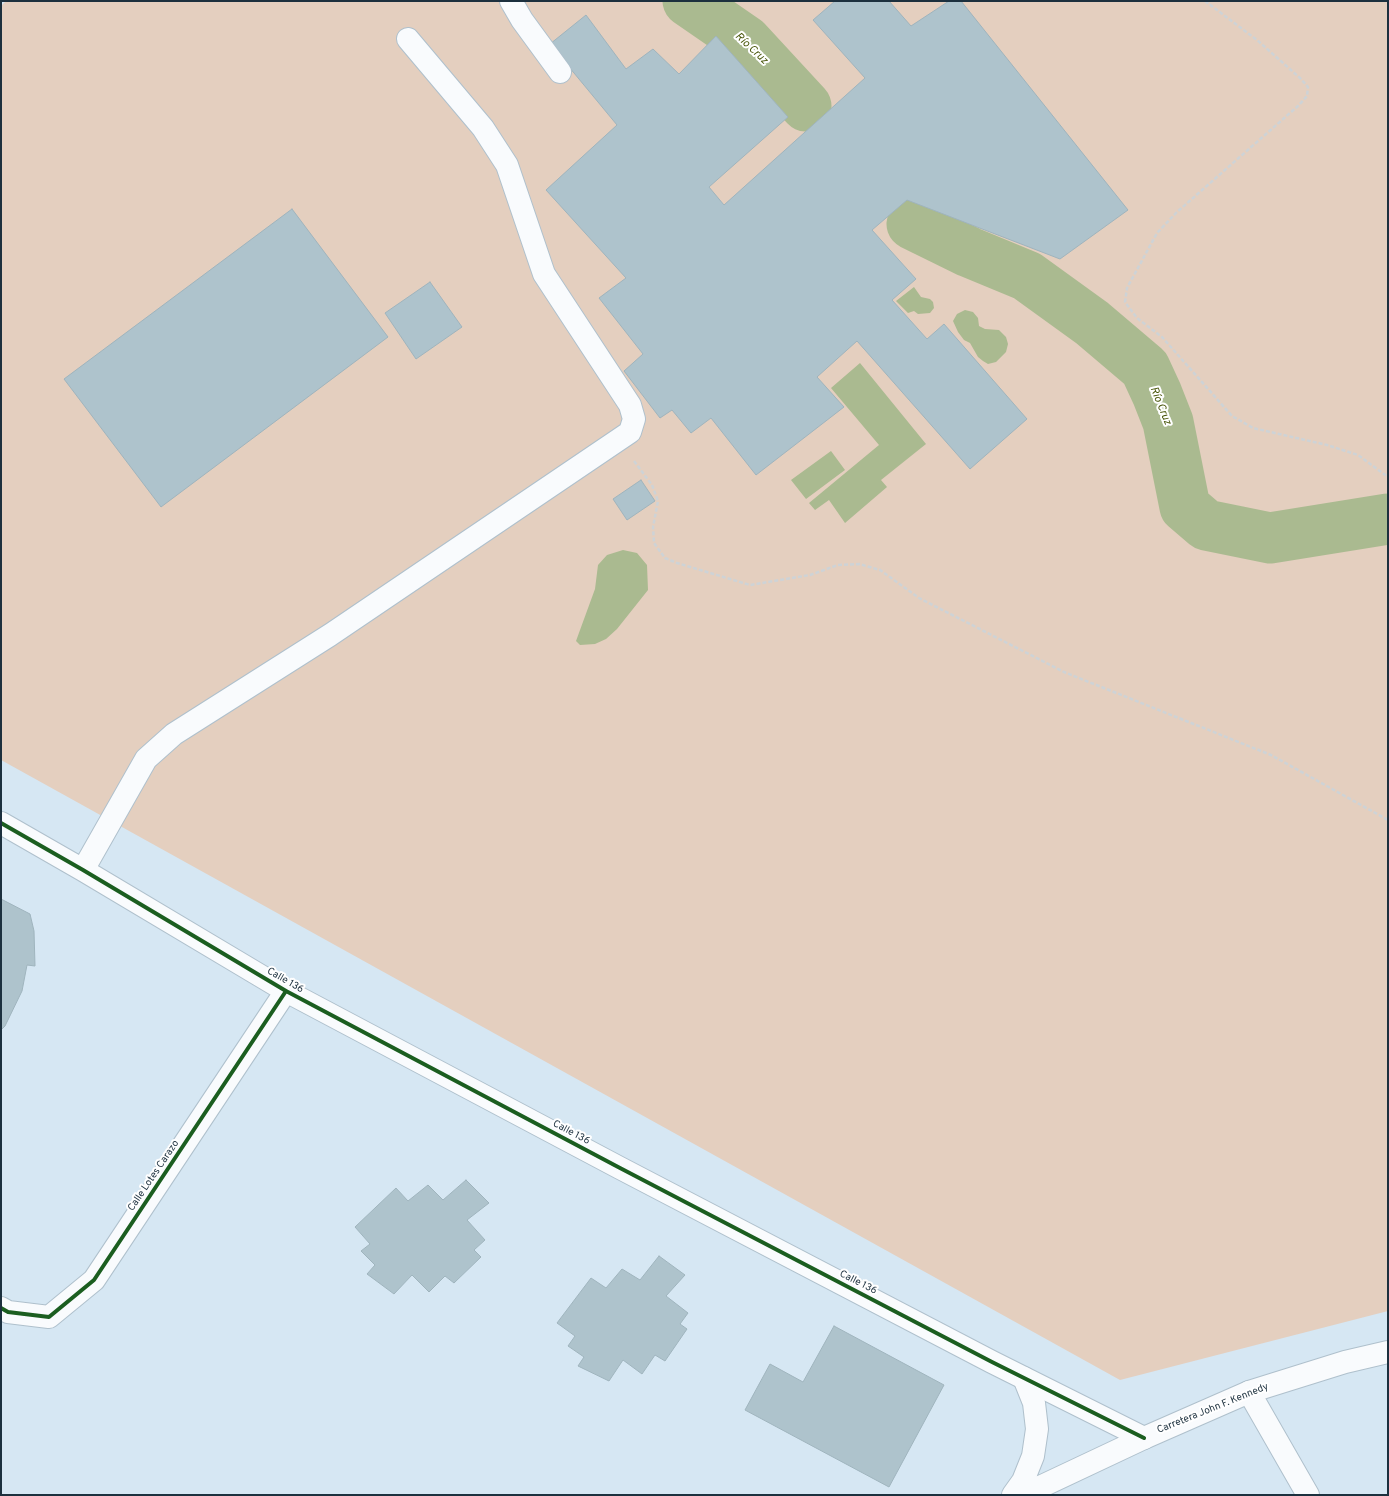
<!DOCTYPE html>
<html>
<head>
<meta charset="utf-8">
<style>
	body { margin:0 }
	#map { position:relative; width:1389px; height:1496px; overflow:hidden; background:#d6e7f3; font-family:Overpass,sans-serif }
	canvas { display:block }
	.frame { position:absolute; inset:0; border:2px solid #1c303e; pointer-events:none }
</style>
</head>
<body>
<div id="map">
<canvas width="1389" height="1496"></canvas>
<div class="frame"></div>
</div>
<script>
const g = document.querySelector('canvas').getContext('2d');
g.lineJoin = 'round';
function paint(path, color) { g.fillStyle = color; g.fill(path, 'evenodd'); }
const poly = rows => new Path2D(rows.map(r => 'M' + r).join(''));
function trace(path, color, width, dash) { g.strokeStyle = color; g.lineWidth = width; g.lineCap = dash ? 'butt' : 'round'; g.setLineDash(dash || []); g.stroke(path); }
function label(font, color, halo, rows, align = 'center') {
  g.font = font + ' Overpass,sans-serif'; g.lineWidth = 4; g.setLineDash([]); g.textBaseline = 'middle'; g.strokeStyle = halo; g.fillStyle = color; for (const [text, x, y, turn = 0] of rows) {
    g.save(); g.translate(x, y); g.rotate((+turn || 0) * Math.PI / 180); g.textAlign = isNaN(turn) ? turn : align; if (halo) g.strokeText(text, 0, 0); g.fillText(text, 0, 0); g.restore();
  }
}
paint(poly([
	[6,1,1388,1,1388,1311,1120,1380,1,760,1,6]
]), '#e4cfbf');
paint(poly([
	[914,287,921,297,930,299,933,302,934,308,930,313,918,314,914,311,908,313,896,301],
	[965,310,973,312,978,318,979,326,985,329,999,330,1006,337,1008,344,1006,352,996,362,988,364,983,361,978,357,970,343,964,340,958,332,953,321,957,314],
	[860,363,926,444,881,480,887,487,845,523,829,500,815,510,809,503,879,445,831,388],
	[831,451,845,470,806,499,791,480],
	[623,550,637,553,647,565,648,590,617,629,606,639,595,644,580,645,576,641,595,589,598,565,607,555]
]), '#aaba90');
trace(poly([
	[688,1,746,41,806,106],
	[912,224,969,252,1027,276,1092,323,1145,368,1157,394,1168,422,1185,507,1206,525,1270,538,1388,519]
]), '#aaba90', 51);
const building = poly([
	[835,1,889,1,911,26,949,1,961,1,1128,210,1060,259,907,200,872,230,916,279,892,300,927,339,944,324,1027,419,970,469,857,341,817,377,844,407,756,475,711,418,691,433,672,410,660,418,624,371,643,354,599,298,626,278,546,190,617,125,550,44,586,15,626,69,653,49,679,74,716,36,788,117,709,187,724,205,865,78,813,20,835,1],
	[292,209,388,337,161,507,64,379,292,209],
	[430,282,462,327,416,359,385,313,430,282],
	[641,480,655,501,627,520,613,499,641,480],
	[1,899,30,914,34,931,35,966,27,965,22,991,5,1026,1,1030,1,899],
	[466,1180,489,1203,467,1220,485,1240,474,1250,481,1257,454,1283,445,1276,429,1292,412,1275,394,1294,367,1274,375,1265,361,1251,370,1244,355,1227,396,1188,408,1201,428,1185,443,1200,466,1180],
	[659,1256,685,1275,666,1296,688,1313,680,1324,687,1329,665,1361,655,1355,642,1374,623,1360,609,1381,578,1366,584,1357,568,1346,575,1336,557,1323,591,1278,606,1288,622,1269,640,1280,659,1256],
	[834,1326,944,1385,889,1487,745,1410,770,1364,803,1382,834,1326]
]);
paint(building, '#aec3cc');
trace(building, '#9fb4bd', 1);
const minor = poly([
	[511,1,522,20,560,72],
	[1,823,83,870,286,991,620,1168,992,1362,1144,1438],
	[83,870,146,759,174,734,330,635,630,432,634,419,630,405,544,274,507,165,483,128,408,39],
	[1,1308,8,1312,49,1317,94,1280,286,991],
	[1249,1392,1308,1495]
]);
const major = poly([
	[1013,1495,1023,1481,1033,1456,1037,1429,1034,1403,1024,1378],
	[1023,1495,1144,1438,1249,1392,1345,1362,1388,1352]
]);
trace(minor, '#afc0cc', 24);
trace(major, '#afc0cc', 24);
trace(poly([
	[1205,1,1257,40,1300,78,1308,87,1307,96,1298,106,1177,212,1157,233,1127,288,1125,302,1137,318,1162,337,1232,416,1253,428,1327,445,1358,455,1388,477],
	[634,461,652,485,658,501,653,527,654,543,665,558,677,563,750,585,810,575,838,565,859,564,880,570,919,598,1064,672,1271,755,1388,820]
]), '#ced3d6', 2.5, [4, 2]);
trace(minor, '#f9fbfd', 22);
trace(major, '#f9fbfd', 22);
trace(poly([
	[1,823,83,870,286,991,620,1168,992,1362,1144,1438],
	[1,1308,8,1312,49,1317,94,1280,286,991]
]), '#1b5e20', 4);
label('10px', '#1c303e', '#fff', [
	["Calle 136",285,981,30],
	["Calle 136",571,1133,28],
	["Calle Lotes Carazo",154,1176,-56],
	["Calle 136",858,1283,27],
	["Carretera John F. Kennedy",1213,1409,-22]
]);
label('italic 11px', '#485509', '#fff', [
	["Río Cruz",751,49,43],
	["Río Cruz",1160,406,68]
]);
</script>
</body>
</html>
